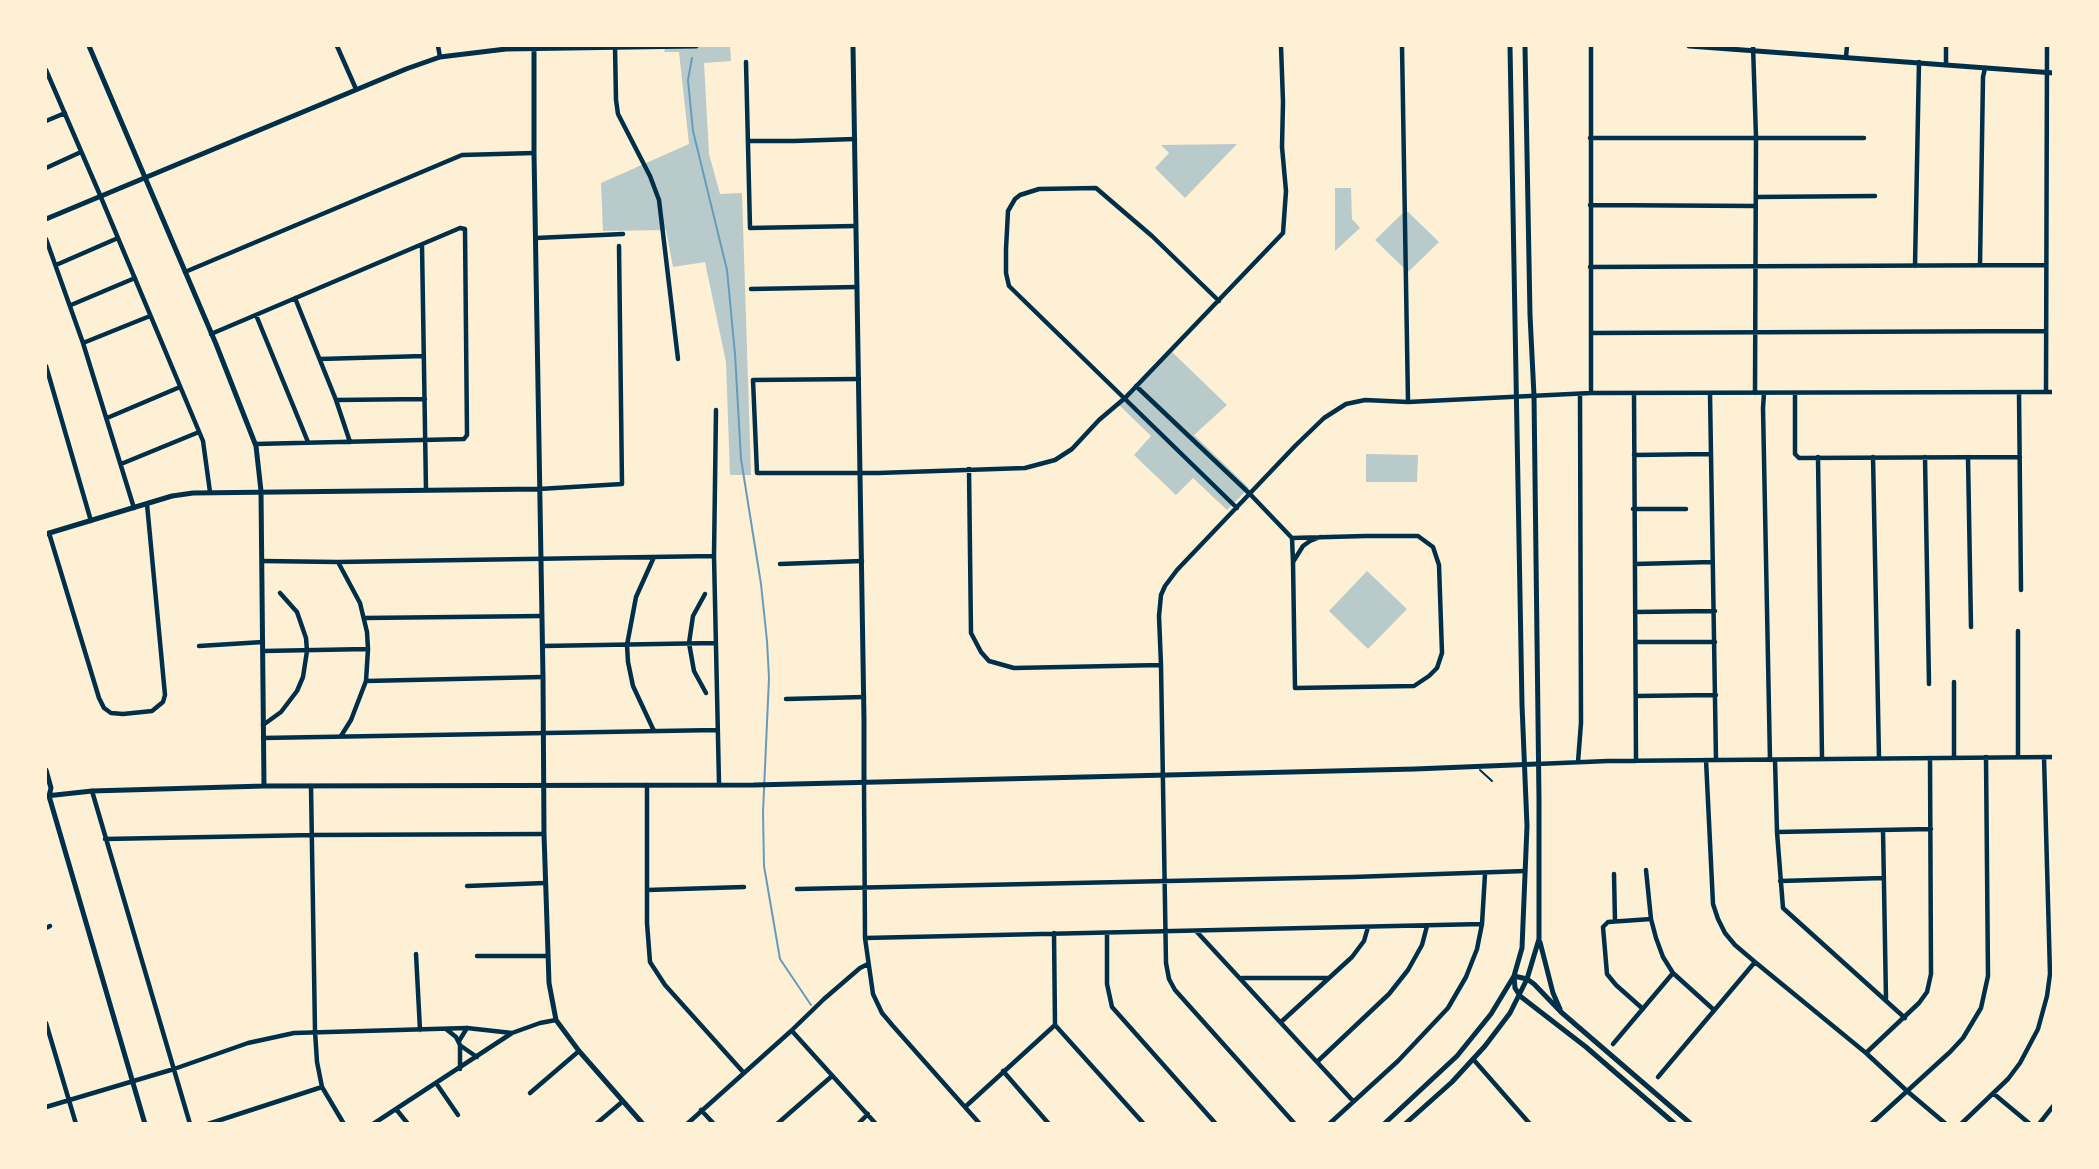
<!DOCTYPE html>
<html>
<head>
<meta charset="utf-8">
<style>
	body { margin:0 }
	#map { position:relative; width:2099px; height:1169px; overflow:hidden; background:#fdf0d5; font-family:Inter,sans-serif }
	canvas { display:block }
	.frame { position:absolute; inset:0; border:47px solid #fdf0d5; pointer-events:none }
</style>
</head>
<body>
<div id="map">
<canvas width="2099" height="1169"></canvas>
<div class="frame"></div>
</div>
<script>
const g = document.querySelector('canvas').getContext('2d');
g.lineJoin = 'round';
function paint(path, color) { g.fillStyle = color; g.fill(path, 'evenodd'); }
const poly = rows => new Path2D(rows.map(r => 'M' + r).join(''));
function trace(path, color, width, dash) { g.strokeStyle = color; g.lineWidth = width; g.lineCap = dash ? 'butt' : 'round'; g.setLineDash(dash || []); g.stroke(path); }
paint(poly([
	[666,46,730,46,731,61,704,63,709,154,720,194,742,193,751,475,730,475,726,362,705,262,673,267,666,230,603,231,601,183,689,144,679,52,664,52],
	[1237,144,1185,198,1155,168,1169,153,1161,145],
	[1335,188,1351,188,1352,219,1360,228,1335,251],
	[1406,210,1439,242,1408,272,1375,240],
	[1172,352,1227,405,1194,435,1249,488,1227,510,1193,478,1176,495,1134,455,1151,436,1117,403],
	[1366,454,1418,455,1417,482,1366,482],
	[1367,571,1407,609,1368,649,1329,611]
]), '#b9caca');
trace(poly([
	[692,58,688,80,693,131,727,270,735,354,741,459,761,584,767,641,769,678,763,812,764,866,780,959,811,1005]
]), '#669bbc', 2);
trace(poly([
	[1480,770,1492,781]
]), '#003049', 2);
trace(poly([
	[337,46,356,89],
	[438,46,440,57],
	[615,46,616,100,618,114,650,176,659,200,678,359],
	[1402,46,1408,402],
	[1591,46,1591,393],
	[1753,46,1756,137,1755,393],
	[1946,46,1946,65],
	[1846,57,1847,46],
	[746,62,750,228,856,226],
	[46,70,100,195,203,441,210,492],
	[46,121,65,113],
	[1590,138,1864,138],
	[749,141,794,141,855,139],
	[46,168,81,152],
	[1756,197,1875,196],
	[1590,205,1756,206],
	[536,238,623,234],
	[46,239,83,343,134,508],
	[422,245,426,490],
	[56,265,118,238],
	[1980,265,1983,77,1985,68],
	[1915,266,1919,62],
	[1590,267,2046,265],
	[185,272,462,155,534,153],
	[751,289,857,287],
	[295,298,336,400,350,442],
	[1219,301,1152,236,1096,188,1039,189,1020,195,1015,199,1008,211,1006,249,1006,273,1009,286,1237,508],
	[71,305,135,278],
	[256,315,308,442],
	[1592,333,2046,331],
	[211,334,460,228,465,229,467,435,464,439,255,444],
	[83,343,150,316],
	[320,359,424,356],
	[46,366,91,521],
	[859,379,753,380,757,473,878,473,1025,468,1055,460,1072,449,1099,420,1125,398,1283,233,1286,191,1282,147,1283,102,1281,46],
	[1136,386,1250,494,1292,538],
	[2046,392,2047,46],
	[1634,393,1636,761],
	[1710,393,1716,760],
	[1764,393,1763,408,1770,760],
	[1795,393,1795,454,1799,458,2020,457],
	[2019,393,2021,590],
	[336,400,425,399],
	[716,410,714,556,719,783],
	[107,418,180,387],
	[1634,455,1711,454],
	[1818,457,1822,758],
	[1873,457,1879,758],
	[1925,457,1929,684],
	[1968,457,1971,627],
	[121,464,199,432],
	[969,469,971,633,981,652,989,661,1014,668,1161,665],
	[539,489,622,484,619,246],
	[1633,509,1686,509],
	[49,533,99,698,104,708,111,713,123,714,152,711,163,702,165,695,147,504],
	[262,561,338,562,714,556],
	[338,562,360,603,367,632,368,649,366,681,351,720,341,736],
	[1293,562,1295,688,1414,686,1429,676,1437,668,1442,653,1439,565,1433,547,1418,536,1366,536,1292,538,1293,562,1303,546,1310,541,1320,537],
	[780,564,862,561],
	[1635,564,1712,562],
	[705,594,693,616,689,643,694,671,706,693],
	[1635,612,1715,611],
	[364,618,542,616],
	[2018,631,2018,757],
	[1636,642,1715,642],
	[199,646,263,642],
	[543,646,715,643],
	[263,651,368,649],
	[366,681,543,677],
	[1636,696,1716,695],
	[786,699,864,697],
	[263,725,281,712,297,691,303,677,307,651,306,638,297,612,280,593],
	[654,731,633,686,628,662,627,645,636,597,654,557],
	[263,738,717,730],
	[1954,758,1954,682],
	[1706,760,1713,904,1718,919,1725,933,1735,945,1755,962,1866,1053,1907,1091,1946,1124],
	[1775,760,1777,832,1783,908,1905,1018],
	[1578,762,1581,723,1580,394],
	[1537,764,1608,761,2054,757],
	[864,782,865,938,873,994,882,1013,893,1026,980,1124],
	[647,785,647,923,650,962,665,985,744,1073],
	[311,786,315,1031,317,1062,322,1087,344,1124],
	[92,791,190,1124],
	[1883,830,1886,999],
	[1777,832,1931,829],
	[105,839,313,835,544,834],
	[1646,870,1651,919,1656,938,1663,957,1673,973,1714,1010],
	[1614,874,1615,921],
	[1780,881,1884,878],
	[467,886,545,883],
	[797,889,1353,877,1525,871],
	[647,890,744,887],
	[46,928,50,926],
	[1197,932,1353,1101],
	[1054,933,1055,1025,1144,1124],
	[1107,933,1107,984,1112,1007,1216,1124],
	[865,938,1482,924],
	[416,954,420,1030],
	[477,956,547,956],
	[1242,978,1328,978],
	[1643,1009,1616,985,1607,974,1603,927,1608,922,1651,919],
	[1281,1022,1352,957,1364,941,1368,927],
	[46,1023,76,1124],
	[446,1029,456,1037,460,1045,460,1069],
	[792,1031,876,1124],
	[459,1041,467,1028],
	[1613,1044,1673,973],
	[461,1046,477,1057],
	[1866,1053,1919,1003,1927,992,1931,974,1930,758],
	[1473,1059,1530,1124],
	[1318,1061,1389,994,1408,970,1422,945,1427,926],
	[1003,1071,1049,1124],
	[1658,1077,1755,962],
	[436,1083,458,1115],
	[530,1093,579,1051],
	[1994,1094,2030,1124],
	[46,1107,174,1069,248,1043,294,1033,467,1028,512,1033],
	[965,1107,1055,1025],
	[396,1109,408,1124],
	[701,1110,714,1124],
	[208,1124,322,1087],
	[373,1124,512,1033,540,1023,556,1020],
	[596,1124,622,1102],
	[687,1124,791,1031,824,999,860,968,868,964],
	[777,1124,832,1076],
	[858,1124,868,1114],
	[1295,1124,1175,990,1169,979,1166,963,1161,665,1159,616,1161,595,1165,586,1177,570,1295,446,1324,418,1346,404,1365,400,1408,402,1591,393,2054,392],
	[1329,1124,1398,1061,1448,1008,1466,977,1477,949,1482,924,1485,874],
	[1871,1124,1950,1052,1963,1038,1981,1008,1988,976,1986,757],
	[1961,1124,2008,1079,2020,1063,2038,1029,2047,996,2050,974,2044,757],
	[2039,1124,2054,1105]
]), '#003049', 4.5);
trace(poly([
	[89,46,216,344,256,446,261,491,264,786],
	[534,46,534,153,543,677,544,834,549,983,556,1020,579,1051,643,1124],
	[853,46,864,720,864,782],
	[1689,46,2054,73],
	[46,219,406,69,440,57,506,49,696,46],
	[46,534,172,496,193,493,539,489],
	[46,770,51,788,49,796,145,1124],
	[46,796,92,791,264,786,754,785,1415,769,1537,764]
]), '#003049', 5);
trace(poly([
	[1540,942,1553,993,1560,1009],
	[1514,976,1527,979,1534,984,1561,1012,1691,1124],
	[1514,976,1515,988,1520,996,1586,1047,1675,1124],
	[1384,1124,1457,1056,1491,1014,1514,976,1522,948,1527,826,1522,705,1510,46],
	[1405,1124,1452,1082,1485,1046,1510,1013,1527,979,1539,939,1539,800,1534,396,1530,315,1525,46]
]), '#003049', 5);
</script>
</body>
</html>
